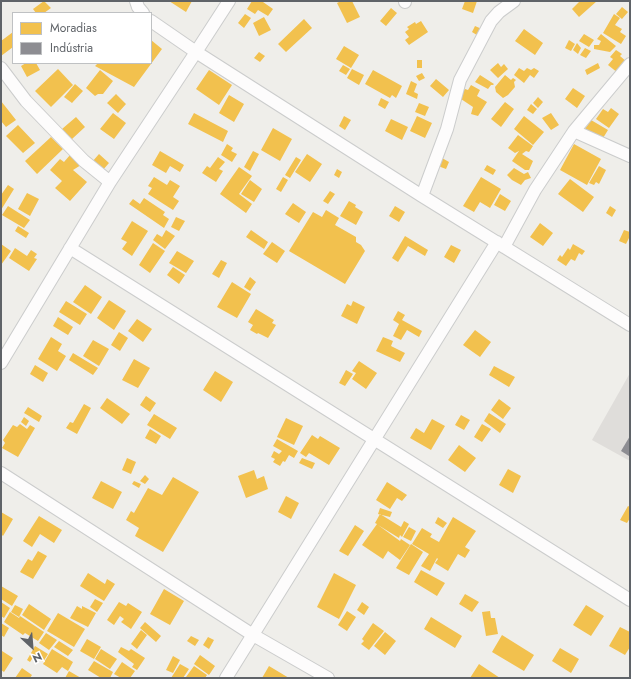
<!DOCTYPE html>
<html>
<head>
<meta charset="utf-8">
<style>
	body { margin:0 }
	#map { position:relative; width:631px; height:679px; overflow:hidden; background:#efeeea; font-family:Jost,sans-serif }
	canvas { display:block }
	.frame { position:absolute; inset:0; border:2px solid #5f6368; pointer-events:none }
	.legend { position:absolute; left:12px; top:12px; width:140px; height:52px; box-sizing:border-box; background:#fff; border:1px solid #bfc1c3; margin:0; padding:5px 7px; list-style:none; font-size:12px; color:#5f6368 }
	.legend li { display:flex; align-items:center; gap:8px; height:20px }
	.legend b { width:20px; border:1px solid #bfc1c3 }
	.north { position:absolute; left:12px; top:627px; width:40px; height:40px; -webkit-text-stroke:3px #fff; paint-order:stroke; rotate:154deg; font-size:11px; font-weight:700; line-height:16px; text-align:center; color:#5f6368 }
	.north::after { content:''; display:block; margin:auto; width:14px; height:18px; background:#5f6368; clip-path:polygon(50% 0,100% 100%,50% 72%,0 100%) }
</style>
</head>
<body>
<div id="map">
<canvas width="631" height="679"></canvas>
<div class="frame"></div>
<ul class="legend">
<li><b style="height:11px;background:#f2c14e"></b>Moradias</li>
<li><b style="height:11px;background:#8d8d92"></b>Indústria</li>
</ul>
<div class="north">N</div>
</div>
<script>
const g = document.querySelector('canvas').getContext('2d');
g.lineJoin = 'round';
function paint(path, color) { g.fillStyle = color; g.fill(path, 'evenodd'); }
const poly = rows => new Path2D(rows.map(r => 'M' + r).join(''));
function trace(path, color, width, dash) { g.strokeStyle = color; g.lineWidth = width; g.lineCap = dash ? 'butt' : 'round'; g.setLineDash(dash || []); g.stroke(path); }
paint(poly([
	[630,373,630,461,592,440]
]), '#dfddda');
paint(poly([
	[44,1,51,8,44,13,36,13,33,9],
	[169,1,192,1,186,12],
	[252,1,264,1,263,2,273,9,268,16,258,10,255,14,247,9],
	[341,1,352,1,360,17,347,23,337,3],
	[465,1,477,1,473,13,462,9],
	[580,1,597,1,579,17,572,9],
	[622,7,628,12,622,19,616,14],
	[391,8,397,13,386,26,380,21],
	[245,14,251,18,244,28,238,23],
	[614,14,620,18,615,25,622,29,620,32,626,36,621,44,603,33],
	[264,17,271,30,259,36,253,23],
	[304,19,312,28,286,52,278,44],
	[421,21,428,32,409,45,405,40,409,37,405,32,409,29,407,27,415,22,416,24],
	[475,26,484,30,480,37,472,32],
	[524,29,543,43,535,55,515,41],
	[13,32,13,47,1,56,1,41],
	[584,34,594,40,589,47,579,41],
	[601,34,616,46,610,52,594,49,594,45,599,45,601,41,597,39],
	[151,40,162,49,134,87,95,66,98,63,151,63],
	[569,40,575,44,571,51,565,48],
	[577,43,581,48,578,54,573,50],
	[344,46,359,55,351,68,336,59],
	[585,48,591,51,586,58,580,55],
	[616,50,622,54,620,56,627,62,618,73,608,65,613,59,610,57],
	[259,52,265,56,260,62,254,58],
	[417,60,422,60,422,68,417,68],
	[26,63,36,63,40,70,27,77,21,66],
	[498,63,501,67,504,64,508,69,498,78,490,70],
	[598,63,600,68,587,75,585,70],
	[343,65,350,69,346,75,339,71],
	[519,68,524,71,527,68,531,70,534,68,539,71,534,78,530,75,524,83,514,75],
	[58,69,73,85,51,107,35,91],
	[352,69,364,75,359,85,347,78],
	[100,70,113,81,103,94,98,94,95,96,86,88],
	[209,70,232,85,219,105,196,89],
	[373,70,402,86,396,98,392,95,390,98,365,84],
	[422,73,425,78,419,81,416,76],
	[480,75,494,84,493,85,491,85,488,89,475,82],
	[505,75,511,80,513,78,516,80,514,82,515,87,508,95,503,98,496,92,495,87],
	[436,79,449,90,443,97,430,86],
	[411,81,417,84,414,92,418,94,417,99,406,94],
	[75,84,83,91,72,103,64,97],
	[471,85,480,90,477,96,487,102,478,116,471,114,473,107,461,99,463,91,465,89,468,90],
	[573,88,585,96,577,108,565,99],
	[116,94,126,104,118,113,107,103],
	[229,95,244,104,234,122,219,113],
	[538,97,543,102,538,108,533,103],
	[381,98,389,102,385,109,378,105],
	[1,101,16,120,6,127,1,121],
	[505,102,514,109,501,127,491,119],
	[419,103,429,107,425,116,415,112],
	[531,104,537,109,533,114,527,110],
	[611,108,619,114,609,128,596,119,603,109,608,112],
	[113,113,126,123,114,139,100,129],
	[194,113,228,131,223,142,188,124],
	[551,113,559,125,551,130,542,118],
	[344,116,351,120,345,130,339,126],
	[417,116,432,123,425,138,410,131],
	[524,116,544,132,533,145,514,129],
	[76,117,85,127,72,139,62,129],
	[391,119,408,127,402,140,385,131],
	[591,120,608,130,600,143,583,132],
	[18,125,35,143,23,153,6,136],
	[273,128,292,139,280,161,261,150],
	[518,135,533,146,529,152,526,151,522,154,533,161,529,170,525,170,512,161,519,151,515,153,508,148],
	[51,137,63,149,37,174,25,161],
	[227,144,233,148,231,151,237,154,232,162,221,155],
	[574,144,601,159,587,185,560,170],
	[160,151,184,165,180,172,170,166,166,173,152,165],
	[253,151,259,154,250,171,244,167],
	[99,154,109,163,102,171,92,162],
	[307,154,322,164,310,182,295,172],
	[70,155,81,165,73,170,87,182,70,201,55,188,62,181,50,170,60,159,64,162],
	[218,157,225,162,219,169,223,171,216,182,202,173,207,166,210,168],
	[296,157,301,160,290,178,285,175],
	[442,158,449,162,446,169,438,166],
	[487,165,496,170,493,175,484,170],
	[599,166,606,170,599,184,596,182,594,185,589,183],
	[239,167,252,176,239,194,252,204,246,213,220,194],
	[514,168,524,174,528,172,531,178,525,180,521,185,512,180,507,175],
	[337,169,342,172,339,178,334,175],
	[154,177,167,185,170,180,180,186,173,197,179,201,173,210,148,194,152,188,148,186],
	[283,177,288,180,281,192,276,189],
	[481,177,501,189,490,208,480,202,474,212,463,206],
	[570,179,594,197,583,212,558,194],
	[250,180,262,189,254,202,241,194],
	[8,185,14,189,1,210,1,195],
	[330,191,335,194,328,204,323,201],
	[27,193,39,199,30,216,18,209],
	[500,194,511,201,505,211,494,205],
	[144,198,165,212,163,215,169,219,164,228,129,204,133,199,140,204],
	[349,201,356,205,355,207,363,212,356,225,340,216],
	[293,203,306,212,299,223,285,214],
	[8,206,30,220,24,228,2,215],
	[395,206,405,212,399,222,389,216],
	[610,206,616,210,612,217,606,213],
	[326,210,339,218,335,225,356,237,356,242,361,245,365,251,345,284,289,251,313,212,322,217],
	[176,217,185,221,179,231,171,227],
	[132,221,148,231,132,256,122,249,127,242,121,239],
	[540,223,553,233,543,246,530,237],
	[18,226,29,233,26,238,15,231],
	[166,230,175,236,165,249,153,240,157,234,162,237],
	[251,230,268,242,264,249,246,237],
	[624,230,630,232,630,236,626,244,619,241],
	[405,236,428,250,425,256,408,246,398,262,392,258],
	[272,242,285,251,277,263,263,254],
	[153,243,165,251,150,273,139,265],
	[1,244,11,251,1,265],
	[573,244,585,251,582,255,579,253,575,261,571,259,566,266,557,260,560,255,562,257,568,248,570,250],
	[451,245,461,250,454,263,444,257],
	[15,248,27,256,31,250,37,254,34,258,37,259,29,271,9,258],
	[177,251,194,261,186,273,169,263],
	[221,260,227,263,219,278,212,274],
	[173,267,185,275,179,284,167,275],
	[250,277,256,282,250,291,244,287],
	[232,282,251,294,237,318,217,307],
	[85,285,102,297,91,314,73,302],
	[109,300,126,311,114,330,97,318],
	[66,301,87,314,80,325,59,312],
	[353,301,365,307,357,324,341,316,347,304,351,306],
	[256,309,274,320,272,323,276,325,268,338,258,333,257,334,250,330,253,325,248,322],
	[398,311,405,315,402,320,422,331,419,337,407,330,401,340,393,336,399,324,393,320],
	[58,317,73,327,68,335,53,326],
	[137,319,152,329,143,342,128,331],
	[475,330,491,342,480,357,463,345],
	[119,332,128,338,120,351,111,345],
	[51,337,62,344,58,351,66,356,57,371,38,359],
	[383,337,393,341,391,346,405,353,400,362,376,351],
	[93,340,109,349,99,366,83,356],
	[73,353,98,368,93,375,69,360],
	[134,359,150,368,138,388,122,380],
	[359,361,377,373,366,389,352,379,356,373,352,371],
	[35,365,48,373,43,382,30,374],
	[494,366,515,377,509,387,489,375],
	[346,370,353,374,345,386,339,383],
	[215,371,233,382,221,402,203,390],
	[146,396,156,403,150,412,140,405],
	[107,398,130,414,122,424,100,408],
	[499,399,511,408,503,419,491,410],
	[84,404,91,408,77,434,66,428,70,422,73,423],
	[28,407,42,416,39,422,24,413],
	[489,413,506,424,500,433,484,421],
	[154,414,177,428,170,439,147,425],
	[461,415,470,420,464,430,455,425],
	[24,417,29,421,26,426,21,422],
	[286,418,303,426,294,445,277,437],
	[432,419,445,426,431,450,410,438,416,428,424,433],
	[20,424,27,429,30,425,35,428,18,457,2,448,5,443,3,440,13,425,17,427],
	[482,424,491,429,482,442,474,437],
	[150,429,161,436,156,444,145,438],
	[312,435,318,439,320,436,340,448,329,465,309,453,306,457,300,453],
	[277,439,298,451,294,458,289,455,285,462,283,461,280,466,273,462,275,459,271,457,274,451,279,454,282,451,273,446],
	[459,445,476,458,465,472,448,460],
	[127,458,136,462,131,474,122,470],
	[302,458,315,463,312,469,299,463],
	[508,469,521,476,513,493,499,485],
	[254,470,257,479,264,476,268,489,246,498,238,476],
	[145,475,149,479,145,484,140,481],
	[173,477,199,492,163,552,135,536,139,528,126,520,131,511,134,513,148,488,162,495],
	[101,481,122,492,113,509,92,498],
	[134,481,141,484,139,488,132,484],
	[387,482,407,495,402,501,397,498,390,509,376,500],
	[286,496,299,503,291,519,278,512],
	[628,506,630,507,630,518,627,523,620,520],
	[380,508,392,512,390,517,378,514],
	[1,512,13,519,3,536,1,534],
	[380,514,401,527,404,521,409,524,402,537,400,535,399,538,378,525,400,541,401,539,410,545,400,560,388,551,383,559,362,545,377,524,375,523],
	[39,516,62,530,54,543,40,534,32,547,23,541],
	[438,517,447,523,443,528,435,523],
	[453,517,476,531,465,547,470,550,465,558,458,554,448,571,435,563,438,559,437,558,430,571,421,566,429,554,412,544,422,528,432,534,430,537,439,542],
	[355,525,364,531,348,556,339,551],
	[409,527,416,531,411,541,403,537],
	[411,544,423,552,409,575,396,568],
	[38,551,47,556,33,579,20,572,28,559,32,561],
	[421,570,445,583,437,596,414,582],
	[88,573,105,584,107,579,115,584,104,601,80,586],
	[334,573,356,585,339,619,317,607],
	[1,586,18,596,12,606,1,599],
	[164,589,184,601,170,625,150,614],
	[465,594,479,602,472,612,459,604],
	[95,599,103,603,97,612,90,607],
	[1,602,10,608,4,618,1,616],
	[119,602,126,606,128,603,142,612,131,629,121,622,124,619,120,616,114,625,107,620],
	[362,602,369,607,364,615,357,610],
	[29,604,51,619,44,630,22,615],
	[15,605,23,609,19,617,11,612],
	[586,605,604,616,591,636,573,625],
	[77,606,82,609,82,606,96,613,88,627,70,618],
	[347,611,356,617,347,631,338,625],
	[490,611,491,618,495,618,498,634,486,636,482,612],
	[10,612,19,618,20,616,44,632,38,641,25,633,23,635,4,622],
	[58,613,85,629,74,647,47,631],
	[431,617,462,636,455,648,424,629],
	[145,622,161,636,156,642,140,628],
	[1,623,9,628,4,637,1,635],
	[373,623,384,631,369,650,361,644,364,641,362,639],
	[620,627,630,632,630,647,625,655,609,646],
	[141,630,147,635,137,649,131,644],
	[385,632,396,641,385,655,374,646],
	[46,633,57,640,49,650,39,643],
	[502,635,534,655,524,671,492,652],
	[191,636,199,640,195,646,187,641],
	[208,637,214,640,209,649,203,645],
	[87,639,101,647,94,659,80,651],
	[59,641,73,650,68,656,54,647],
	[35,646,48,654,43,662,34,656,30,662,27,660],
	[121,647,129,651,131,649,145,658,137,670,132,667,134,664,118,652],
	[560,648,579,659,571,673,552,661],
	[52,649,73,662,68,671,62,667,57,673,43,664],
	[101,649,117,659,110,669,95,659],
	[2,651,13,658,4,672,1,670],
	[200,655,215,666,209,675,194,664],
	[173,656,180,660,173,673,166,670],
	[94,661,113,672,110,678,101,678,88,670],
	[122,662,135,671,130,678,121,678,114,674],
	[180,664,189,669,183,678,171,678],
	[479,664,500,678,470,678],
	[194,666,207,675,205,678,186,677],
	[269,666,289,678,262,678],
	[22,668,32,675,30,678,15,678],
	[69,671,81,678,65,678]
]), '#f2c14e');
paint(poly([
	[630,436,630,455,629,456,621,451]
]), '#8d8d92');
const minor = poly([
	[136,1,138,7,143,13],
	[405,1,405,2],
	[151,21,196,52,229,1],
	[1,68,26,101,84,161,110,182],
	[574,131,630,156],
	[422,196,447,129,460,80,491,21,499,12,514,1],
	[504,247,535,190,574,131,630,64],
	[70,248,630,600],
	[1,363,110,182,196,52,422,196,630,325],
	[1,473,253,635,328,678],
	[226,678,497,242]
]);
trace(minor, '#cbcccc', 14);
trace(minor, '#fdfcfc', 12);
</script>
</body>
</html>
